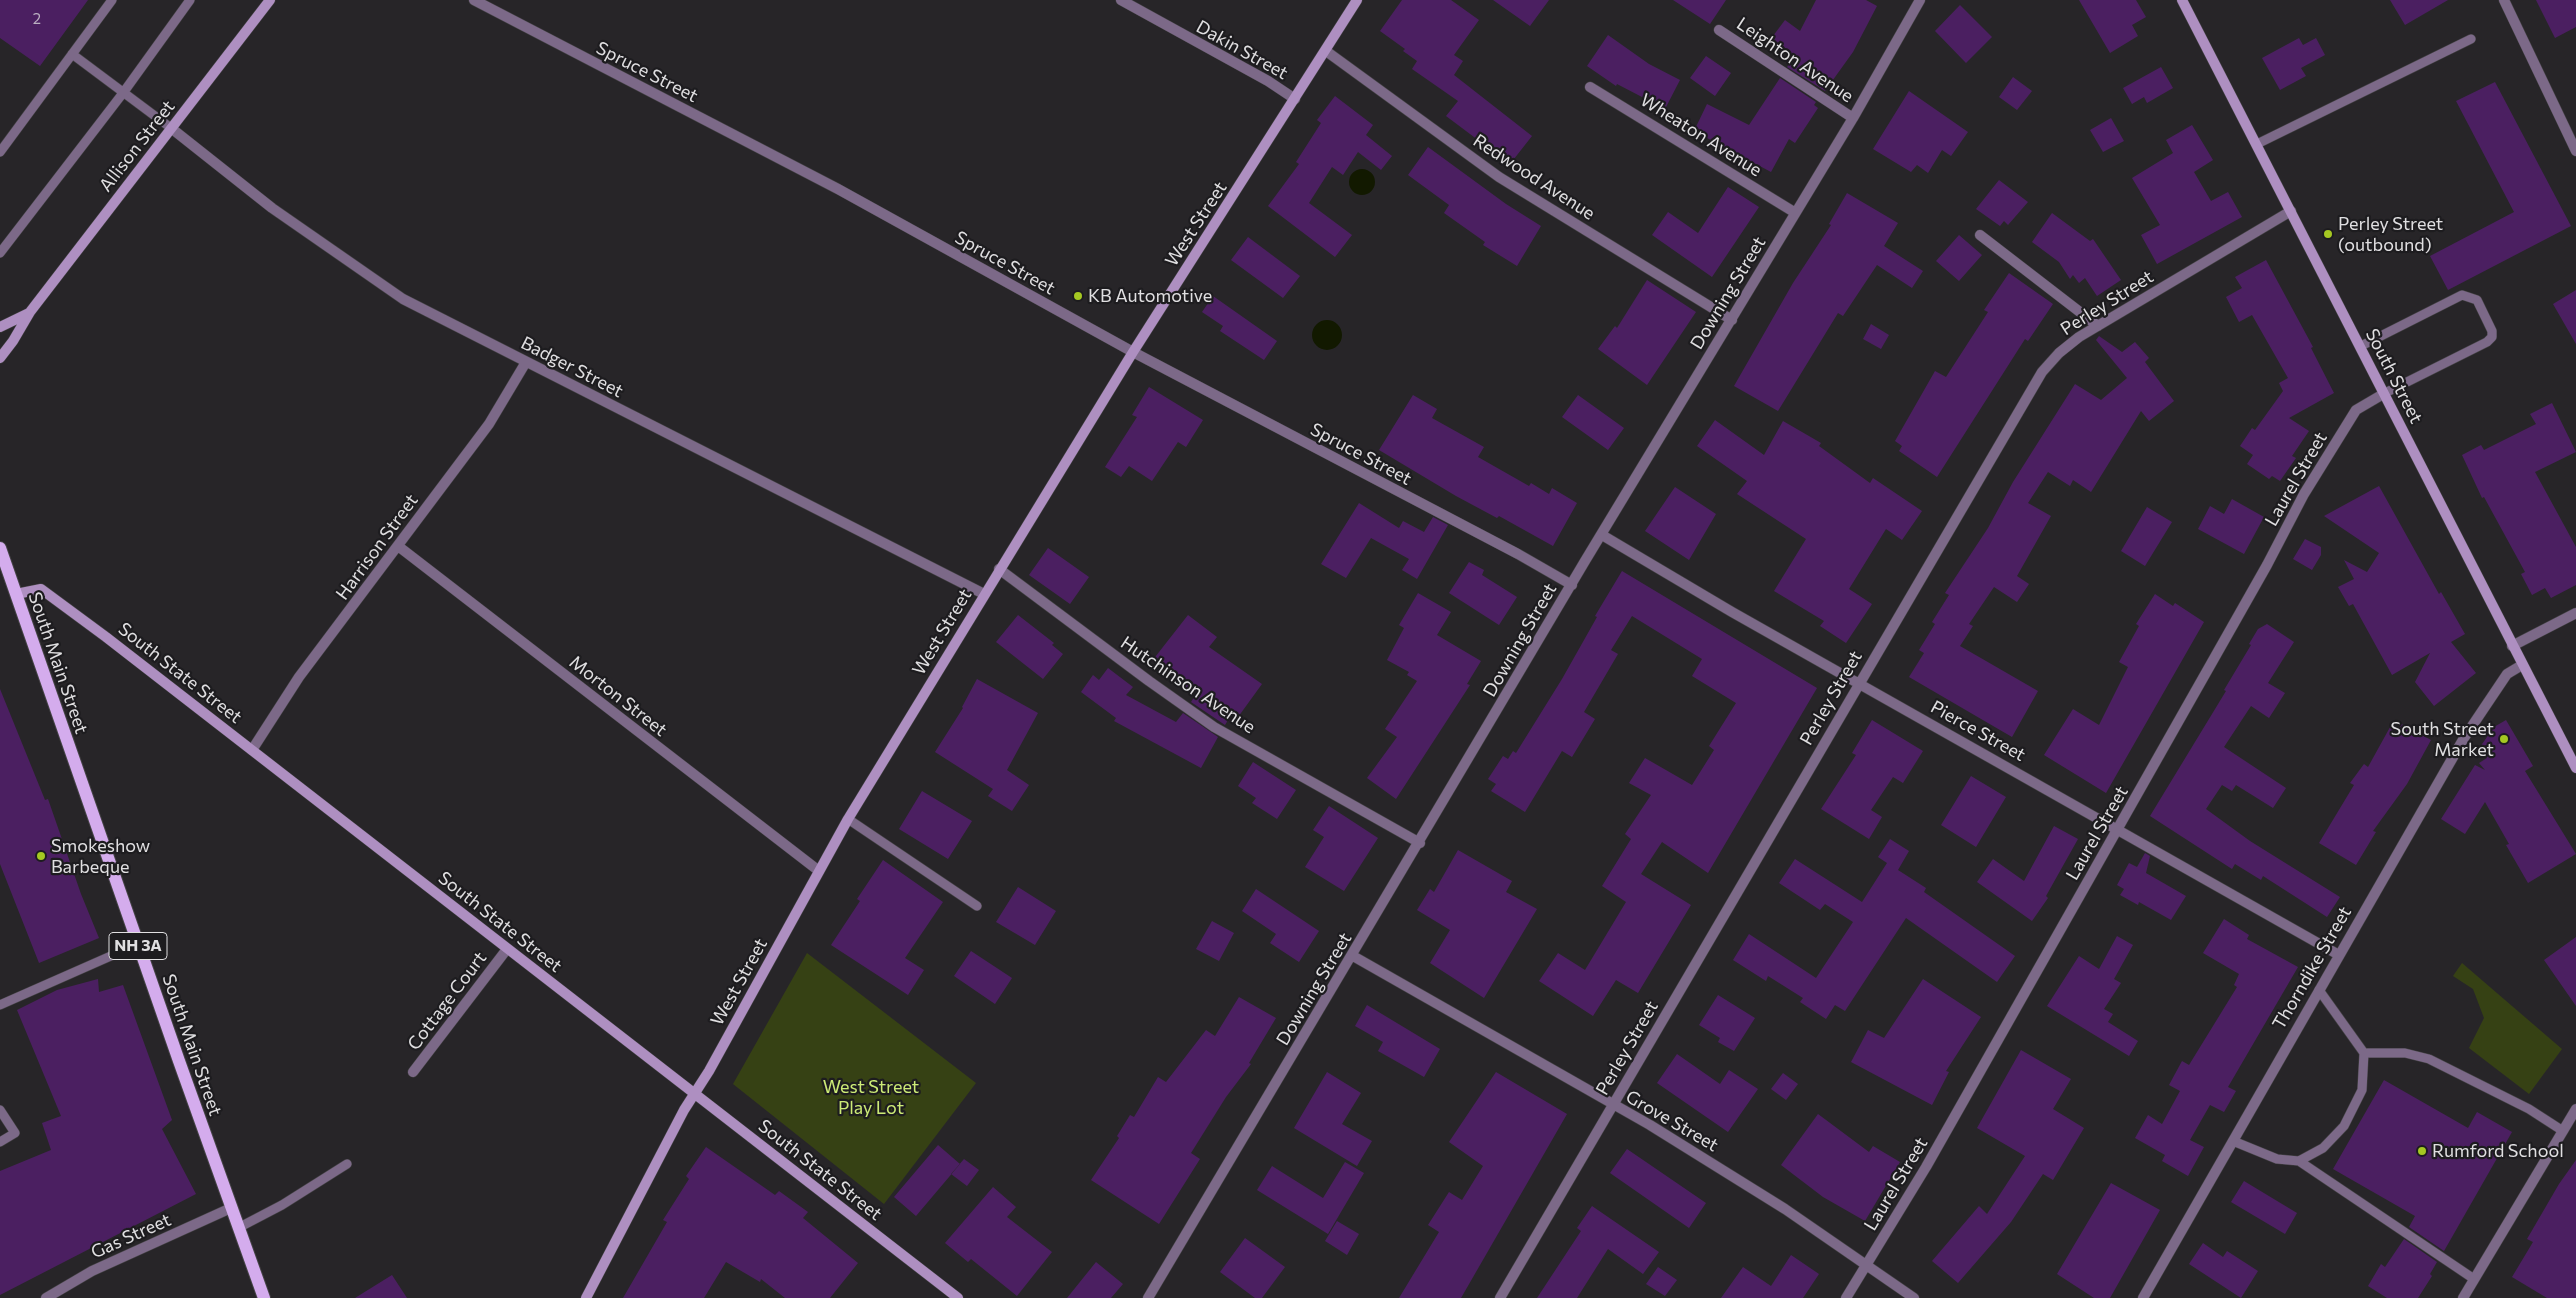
<!DOCTYPE html>
<html>
<head>
<meta charset="utf-8">
<style>
	body { margin:0 }
	canvas { display:block; background:#272528 }
</style>
</head>
<body>
<canvas width="2576" height="1298"></canvas>
<script>
const g = document.querySelector('canvas').getContext('2d');
g.lineJoin = 'round';
function paint(path, color) { g.fillStyle = color; g.fill(path, 'evenodd'); }
const poly = rows => new Path2D(rows.map(r => 'M' + r).join(''));
function trace(path, color, width, dash) { g.strokeStyle = color; g.lineWidth = width; g.lineCap = dash ? 'butt' : 'round'; g.setLineDash(dash || []); g.stroke(path); }
function label(font, color, halo, rows, align = 'center') {
  g.font = font + ' Commissioner,sans-serif'; g.lineWidth = 4.5; g.setLineDash([]); g.textBaseline = 'middle'; g.strokeStyle = halo; g.fillStyle = color; for (const [text, x, y, turn = 0] of rows) {
    g.save(); g.translate(x, y); g.rotate((+turn || 0) * Math.PI / 180); g.textAlign = isNaN(turn) ? turn : align; if (halo) g.strokeText(text, 0, 0); g.fillText(text, 0, 0); g.restore();
  }
}
paint(poly([
	[807,953,976,1083,884,1204,733,1084],
	[2462,963,2562,1049,2529,1094,2469,1048,2484,1018,2473,989,2453,976]
]), '#364114');
paint(poly([
	'1349 182a13 13 0 1 1 26 0a13 13 0 1 1-26 0Z',
	'1312 335a15 15 0 1 1 30 0a15 15 0 1 1-30 0Z'
]), '#121900');
paint(poly([
	[0,0,88,0,40,66,0,38],
	[1402,0,1451,0,1479,20,1454,55,1463,61,1454,75,1532,136,1510,164,1446,116,1458,101,1412,69,1417,61,1403,51,1405,49,1380,31],
	[1493,0,1549,0,1530,26],
	[1673,0,1726,0,1710,24],
	[1816,0,1866,0,1877,6,1853,52,1825,91,1787,67,1794,58,1770,40,1785,20,1800,31],
	[2079,0,2136,0,2146,17,2132,25,2138,36,2110,53],
	[2390,0,2448,0,2405,25],
	[2536,0,2576,0,2576,27,2555,38],
	[1960,5,1992,37,1966,63,1935,31],
	[1608,35,1649,64,1680,80,1665,109,1617,84,1616,86,1587,66],
	[2299,38,2303,45,2316,38,2325,55,2301,68,2306,76,2280,90,2262,58],
	[1706,56,1731,73,1715,96,1690,78],
	[2161,67,2173,88,2147,103,2144,97,2132,104,2123,88],
	[2013,77,2032,91,2017,110,1999,97],
	[1780,78,1816,102,1814,105,1818,108,1795,143,1789,139,1771,172,1694,131,1707,104,1749,125],
	[2495,82,2571,226,2448,290,2430,256,2514,212,2456,101],
	[1909,91,1968,132,1951,156,1942,150,1928,173,1917,165,1911,172,1873,149],
	[1335,96,1373,125,1366,135,1392,156,1381,170,1358,152,1343,175,1332,167,1309,203,1352,235,1335,257,1268,206,1299,164,1296,162,1321,123,1317,120],
	[2111,118,2124,141,2103,152,2090,130],
	[2192,125,2213,160,2194,172,2211,201,2228,192,2242,217,2157,264,2141,235,2160,225,2132,178,2173,153,2166,140],
	[1428,147,1506,204,1541,226,1517,266,1483,245,1485,242,1444,213,1449,205,1408,175],
	[1999,180,2028,202,2008,225,2004,221,2000,226,1976,209],
	[1728,187,1759,207,1712,277,1652,235,1668,212,1698,233],
	[1847,193,1898,223,1884,246,1923,271,1912,288,1877,265,1843,316,1838,313,1778,411,1734,386,1793,283,1831,225,1829,224],
	[2052,213,2090,241,2093,239,2121,280,2097,296,2085,278,2079,283,2073,275,2070,279,2059,262,2032,242],
	[1959,235,1982,255,1959,281,1936,261],
	[1248,237,1300,276,1283,298,1231,260],
	[2266,260,2313,347,2311,348,2334,393,2289,418,2309,431,2292,456,2296,458,2280,481,2272,476,2269,479,2247,464,2253,455,2240,446,2252,428,2255,430,2283,391,2279,383,2288,378,2252,315,2239,322,2226,297,2242,288,2235,277],
	[2009,273,2053,304,2028,341,2025,339,1937,477,1899,451,1902,446,1895,441,1935,371,1946,377,1988,312,1984,310],
	[1647,280,1696,312,1647,385,1598,349,1615,326,1617,328],
	[2576,290,2576,344,2553,304],
	[1213,296,1277,341,1264,360,1220,331,1223,326,1202,312],
	[1871,324,1889,335,1881,349,1863,339],
	[2099,336,2122,352,2135,342,2149,358,2145,362,2174,401,2149,421,2141,411,2091,492,2073,480,2070,486,2048,472,2028,503,2051,516,2017,576,2029,584,2017,602,1994,587,1969,624,1973,626,1960,646,2038,691,2012,737,1909,677,1924,653,1919,650,1935,624,1932,622,1949,595,1945,593,1988,528,2013,482,2075,384,2101,400,2127,378,2096,340],
	[1149,387,1203,420,1186,447,1178,442,1152,481,1129,466,1121,477,1105,467,1137,417,1132,415],
	[1413,395,1437,409,1432,418,1484,447,1478,457,1529,486,1531,483,1549,494,1552,488,1577,503,1553,546,1499,516,1497,518,1456,496,1379,450],
	[1578,395,1624,428,1608,450,1562,417],
	[2552,403,2576,452,2535,472,2576,547,2576,585,2551,598,2545,588,2532,595,2521,574,2525,572,2484,497,2482,498,2462,455,2481,445,2484,450,2536,424,2530,414],
	[1715,420,1764,455,1783,421,1821,443,1819,446,1870,483,1873,478,1922,511,1902,540,1886,529,1849,589,1872,604,1846,643,1820,626,1824,621,1774,591,1806,539,1737,494,1747,481,1697,446],
	[2379,486,2439,594,2441,592,2465,634,2451,642,2476,673,2434,706,2415,682,2430,653,2392,675,2353,604,2349,606,2338,587,2354,579,2344,560,2367,572,2379,553,2324,516],
	[1675,487,1716,514,1689,560,1645,531],
	[2232,499,2264,517,2244,554,2198,529,2210,506,2224,514],
	[1359,503,1399,528,1403,521,1424,532,1433,517,1448,525,1417,579,1402,570,1409,559,1371,538,1346,578,1321,564],
	[2147,507,2172,522,2145,566,2121,551],
	[2305,539,2321,547,2321,555,2312,570,2293,559],
	[1048,548,1089,577,1070,604,1029,575],
	[1469,562,1484,570,1482,575,1517,597,1499,625,1449,593],
	[1622,571,1817,688,1708,873,1662,842,1641,874,1691,905,1638,993,1616,980,1593,1016,1539,981,1558,953,1585,970,1626,902,1602,886,1631,839,1625,834,1651,795,1629,783,1645,758,1692,785,1714,750,1709,746,1736,703,1692,676,1702,659,1632,616,1611,650,1618,654,1584,712,1595,719,1572,757,1562,751,1525,812,1491,791,1496,784,1488,779,1503,756,1508,759,1513,751,1516,753,1562,679,1597,617,1595,616],
	[1418,593,1451,612,1437,635,1481,661,1467,684,1470,685,1396,799,1367,778,1397,737,1385,729,1417,681,1407,675,1409,672,1387,660,1404,628,1399,625],
	[2155,594,2173,606,2175,603,2204,622,2106,793,2044,755,2073,709,2099,725,2128,667,2119,662,2139,626,2136,624],
	[1018,615,1054,643,1052,645,1063,654,1043,679,996,642],
	[1188,615,1217,637,1209,647,1262,684,1233,724,1228,720,1225,725,1191,702,1195,696,1152,661],
	[2267,624,2294,642,2268,683,2285,693,2269,718,2251,706,2224,747,2286,788,2273,808,2236,785,2232,791,2222,785,2206,809,2250,841,2340,897,2327,917,2263,876,2261,880,2235,864,2232,869,2150,816,2226,691,2224,690,2251,645,2249,644,2258,629],
	[1108,668,1133,687,1126,695,1176,722,1183,713,1218,737,1201,768,1114,721,1116,718,1081,692,1093,675,1099,680],
	[977,679,1038,713,1007,770,1029,785,1012,811,988,796,993,789,935,752,963,708,962,707],
	[0,689,45,800,48,799,81,894,99,938,39,963,0,864],
	[1872,720,1923,751,1903,783,1893,777,1871,810,1882,817,1869,839,1821,809,1856,755,1852,753],
	[2394,720,2431,740,2407,784,2373,831,2376,832,2356,865,2319,843,2354,785,2350,783,2364,764,2368,767],
	[2506,720,2533,766,2525,771,2576,854,2528,883,2506,845,2509,844,2485,802,2465,834,2441,819,2475,765,2485,770,2479,763,2487,758,2480,747,2494,727],
	[1253,762,1296,790,1277,819,1252,803,1256,798,1238,786],
	[1971,776,2006,797,1976,847,1941,825],
	[922,791,972,821,948,859,899,829],
	[1329,806,1378,838,1344,891,1305,867,1324,837,1313,830],
	[2054,826,2078,839,2046,896,2048,898,2032,921,1977,882,1993,859,2024,881],
	[1890,839,1909,851,1898,870,1926,888,1924,892,2015,956,1997,982,1906,918,1845,1011,1835,1005,1826,1019,1800,1002,1803,998,1768,976,1766,981,1733,960,1749,934,1816,978,1853,922,1825,904,1820,910,1779,883,1795,859,1862,902,1887,863,1878,857],
	[1458,850,1512,881,1506,892,1537,909,1484,998,1430,963,1450,930,1417,910,1430,889,1434,892],
	[2145,853,2150,856,2146,873,2186,896,2171,920,2139,902,2138,905,2120,895,2124,889,2117,885,2129,863,2137,867],
	[883,860,943,902,905,958,924,970,908,995,831,945,860,901,857,899],
	[1018,887,1056,911,1035,945,996,922],
	[1256,889,1319,931,1299,962,1270,943,1276,934,1242,911],
	[2224,919,2249,935,2247,939,2298,967,2228,1087,2236,1091,2224,1112,2210,1105,2190,1140,2204,1147,2188,1176,2162,1161,2165,1155,2135,1138,2148,1115,2162,1124,2180,1091,2169,1085,2182,1061,2189,1065,2237,987,2234,985,2239,974,2203,953],
	[1212,921,1234,933,1219,961,1196,949],
	[2117,936,2133,945,2114,979,2121,983,2104,1009,2113,1014,2108,1022,2138,1041,2129,1056,2047,1006,2079,956,2099,969],
	[2576,937,2576,1006,2544,960],
	[971,951,1012,978,995,1004,954,976],
	[98,979,99,992,123,985,172,1120,162,1129,196,1194,0,1295,0,1171,51,1150,42,1123,61,1116,17,1010,57,990],
	[1923,979,1981,1017,1946,1071,1949,1072,1932,1105,1851,1062,1868,1030,1884,1038],
	[1718,995,1755,1018,1734,1051,1718,1042,1720,1038,1699,1025],
	[1239,997,1276,1018,1249,1063,1251,1064,1226,1097,1191,1153,1200,1159,1159,1224,1091,1180,1119,1138,1117,1136,1130,1115,1134,1117,1158,1077,1166,1082,1206,1030,1215,1036],
	[1367,1005,1440,1049,1424,1077,1378,1051,1383,1042,1355,1026],
	[2021,1050,2071,1079,2053,1109,2084,1128,2053,1180,2043,1174,2011,1222,1958,1283,1932,1261,1979,1206,1987,1214,2025,1156,1977,1128],
	[1677,1054,1720,1084,1729,1070,1758,1089,1728,1132,1657,1083],
	[1327,1072,1361,1093,1342,1124,1372,1141,1357,1166,1294,1128],
	[1496,1072,1567,1114,1461,1298,1399,1298,1439,1232,1428,1225,1449,1192,1462,1200,1483,1166,1449,1142],
	[1783,1073,1798,1084,1786,1100,1771,1089],
	[2384,1080,2468,1128,2477,1112,2512,1132,2444,1251,2409,1227,2415,1216,2333,1169],
	[1818,1114,1869,1152,1873,1146,1900,1162,1865,1221,1823,1197,1781,1165],
	[938,1145,960,1164,916,1216,894,1197],
	[706,1147,775,1195,779,1191,808,1212,803,1218,858,1263,830,1298,785,1298,761,1279,760,1282,726,1262,704,1298,623,1298,667,1222,663,1220,689,1179,686,1176],
	[1627,1149,1706,1203,1689,1228,1610,1173],
	[964,1159,979,1170,967,1186,951,1174],
	[2576,1160,2576,1298,2547,1298,2512,1277,2533,1242,2527,1239,2559,1184],
	[1345,1162,1364,1173,1328,1234,1257,1190,1272,1166,1323,1198],
	[2244,1181,2297,1213,2285,1234,2231,1202],
	[2111,1183,2160,1210,2110,1298,2094,1298,2057,1274],
	[993,1187,1016,1207,1007,1217,1052,1252,1017,1296,971,1259,968,1262,945,1243],
	[1592,1206,1659,1252,1643,1274,1608,1249,1577,1298,1537,1298,1581,1231,1577,1228],
	[1337,1221,1359,1234,1347,1255,1325,1241],
	[1245,1238,1285,1267,1262,1298,1255,1298,1220,1272],
	[2404,1239,2437,1262,2430,1274,2432,1276,2418,1298,2387,1298,2368,1286,2381,1264,2385,1267],
	[2203,1243,2223,1257,2227,1251,2258,1271,2241,1298,2189,1264],
	[1791,1255,1819,1274,1803,1298,1721,1298,1743,1267,1771,1286],
	[1096,1262,1123,1284,1111,1298,1067,1298],
	[1658,1267,1677,1280,1665,1296,1646,1284],
	[392,1275,407,1298,355,1298]
]), '#4b1f61');
const lane = poly([
	[72,54,171,128],
	[2257,144,2471,39],
	[0,152,112,0],
	[0,253,123,93,190,0],
	[2361,346,2462,295,2477,300,2492,331,2492,337,2487,342,2385,393],
	[848,819,977,906],
	[0,1005,138,944],
	[2364,1053,2405,1053,2429,1059,2529,1109,2563,1131],
	[0,1110,15,1133,0,1142],
	[2233,1141,2277,1159,2299,1161,2474,1279],
	[2299,1161,2323,1148,2344,1126,2362,1090,2364,1053,2319,990],
	[238,1228,282,1205,347,1164]
]);
const street = poly([
	[474,0,838,189,1133,352,1518,554,1572,585],
	[1121,0,1268,81,1295,99],
	[2504,0,2576,151],
	[1719,30,1853,118],
	[1326,51,1499,177,1732,320],
	[1590,87,1794,212],
	[171,128,272,208,403,299,984,594],
	[1980,235,2098,326],
	[1602,535,1732,612,2339,955],
	[398,546,819,871],
	[999,569,1149,681,1214,727,1420,843],
	[2512,646,2576,613],
	[252,750,299,677,489,424,526,362],
	[1353,956,1650,1125,1785,1209,1914,1298],
	[413,1072,507,949],
	[46,1298,92,1271,231,1208],
	[1148,1298,1585,561,1853,118,1920,0],
	[1500,1298,2042,372,2059,353,2079,337,2291,211],
	[1846,1298,1926,1167,2267,565,2304,494,2356,410,2385,393],
	[2143,1298,2464,738,2507,674,2522,665],
	[2463,1298,2576,1109]
]);
const secondary = poly([
	[2182,0,2576,768],
	[0,327,29,313],
	[0,358,13,341,30,312,270,0],
	[16,594,41,589,106,637,958,1298],
	[586,1298,684,1110,709,1071,848,819,1133,352,1357,0]
]);
const primary = poly([
	[0,548,179,1061,264,1298]
]);
trace(lane, '#454346', 10);
trace(street, '#454346', 11);
trace(secondary, '#454346', 11);
trace(primary, '#454346', 14);
trace(lane, '#7c6988', 9);
trace(street, '#7c6988', 10);
trace(secondary, '#ae8fc1', 10);
trace(primary, '#d4aced', 12);
for (const [x, y, r, color] of [
	[2328,234,5,"#a5c822"],
	[1078,296,5,"#a5c822"],
	[2504,739,5,"#a5c822"],
	[41,856,5,"#a5c822"],
	[2422,1151,5,"#a5c822"]
]) { const dot = new Path2D(); dot.arc(x, y, r, 0, 2 * Math.PI); g.fillStyle = color; g.fill(dot); trace(dot, '#1d1c1f', 2); }
label('15px', '#bbafc1', null, [
	["2",37,19]
]);
for (const [x, y, w] of [
	[138,946,58]
]) { const box = new Path2D(); box.roundRect(x - w / 2, y - 13.5, w, 27, 4); g.fillStyle = '#1d1c1f'; g.fill(box); trace(box, '#e0dfe1', 1); }
label('bold 16px', '#e0dfe1', null, [
	["NH 3A",138,946]
]);
label('18px', '#e0dfe1', '#1d1c1f', [
	["Dakin Street",1242,50,29],
	["Leighton Avenue",1795,60,34],
	["Spruce Street",647,72,27],
	["Wheaton Avenue",1701,135,32],
	["Allison Street",137,146,-52],
	["Redwood Avenue",1534,177,33],
	["West Street",1196,224,-57],
	["Spruce Street",1005,263,29],
	["Downing Street",1728,293,-59],
	["Perley Street",2107,303,-32],
	["Badger Street",572,367,27],
	["South Street",2394,376,63],
	["Spruce Street",1361,454,28],
	["Laurel Street",2296,479,-60],
	["Harrison Street",377,547,-54],
	["West Street",942,632,-59],
	["Downing Street",1520,640,-60],
	["South Main Street",58,663,71],
	["South State Street",180,673,38],
	["Hutchinson Avenue",1188,685,34],
	["Morton Street",618,696,38],
	["Perley Street",1831,698,-60],
	["Pierce Street",1978,731,29],
	["Laurel Street",2097,833,-60],
	["South State Street",500,922,38],
	["Thorndike Street",2312,968,-60],
	["West Street",739,982,-61],
	["Downing Street",1314,989,-59],
	["Cottage Court",447,1001,-53],
	["South Main Street",192,1045,71],
	["Perley Street",1627,1048,-60],
	["Grove Street",1672,1121,30],
	["South State Street",820,1170,38],
	["Laurel Street",1896,1184,-59],
	["Gas Street",131,1236,-24]
]);
label('18px', '#e0dfe1', '#1d1c1f', [
	["Perley Street",2338,224],
	["(outbound)",2338,245],
	["KB Automotive",1088,296],
	["South Street",2494,729,"right"],
	["Market",2494,750,"right"],
	["Smokeshow",51,846],
	["Barbeque",51,867],
	["Rumford School",2432,1151]
], 'left');
label('18px', '#ccea76', '#1d1c1f', [
	["West Street",871,1087],
	["Play Lot",871,1108]
]);
</script>
</body>
</html>
